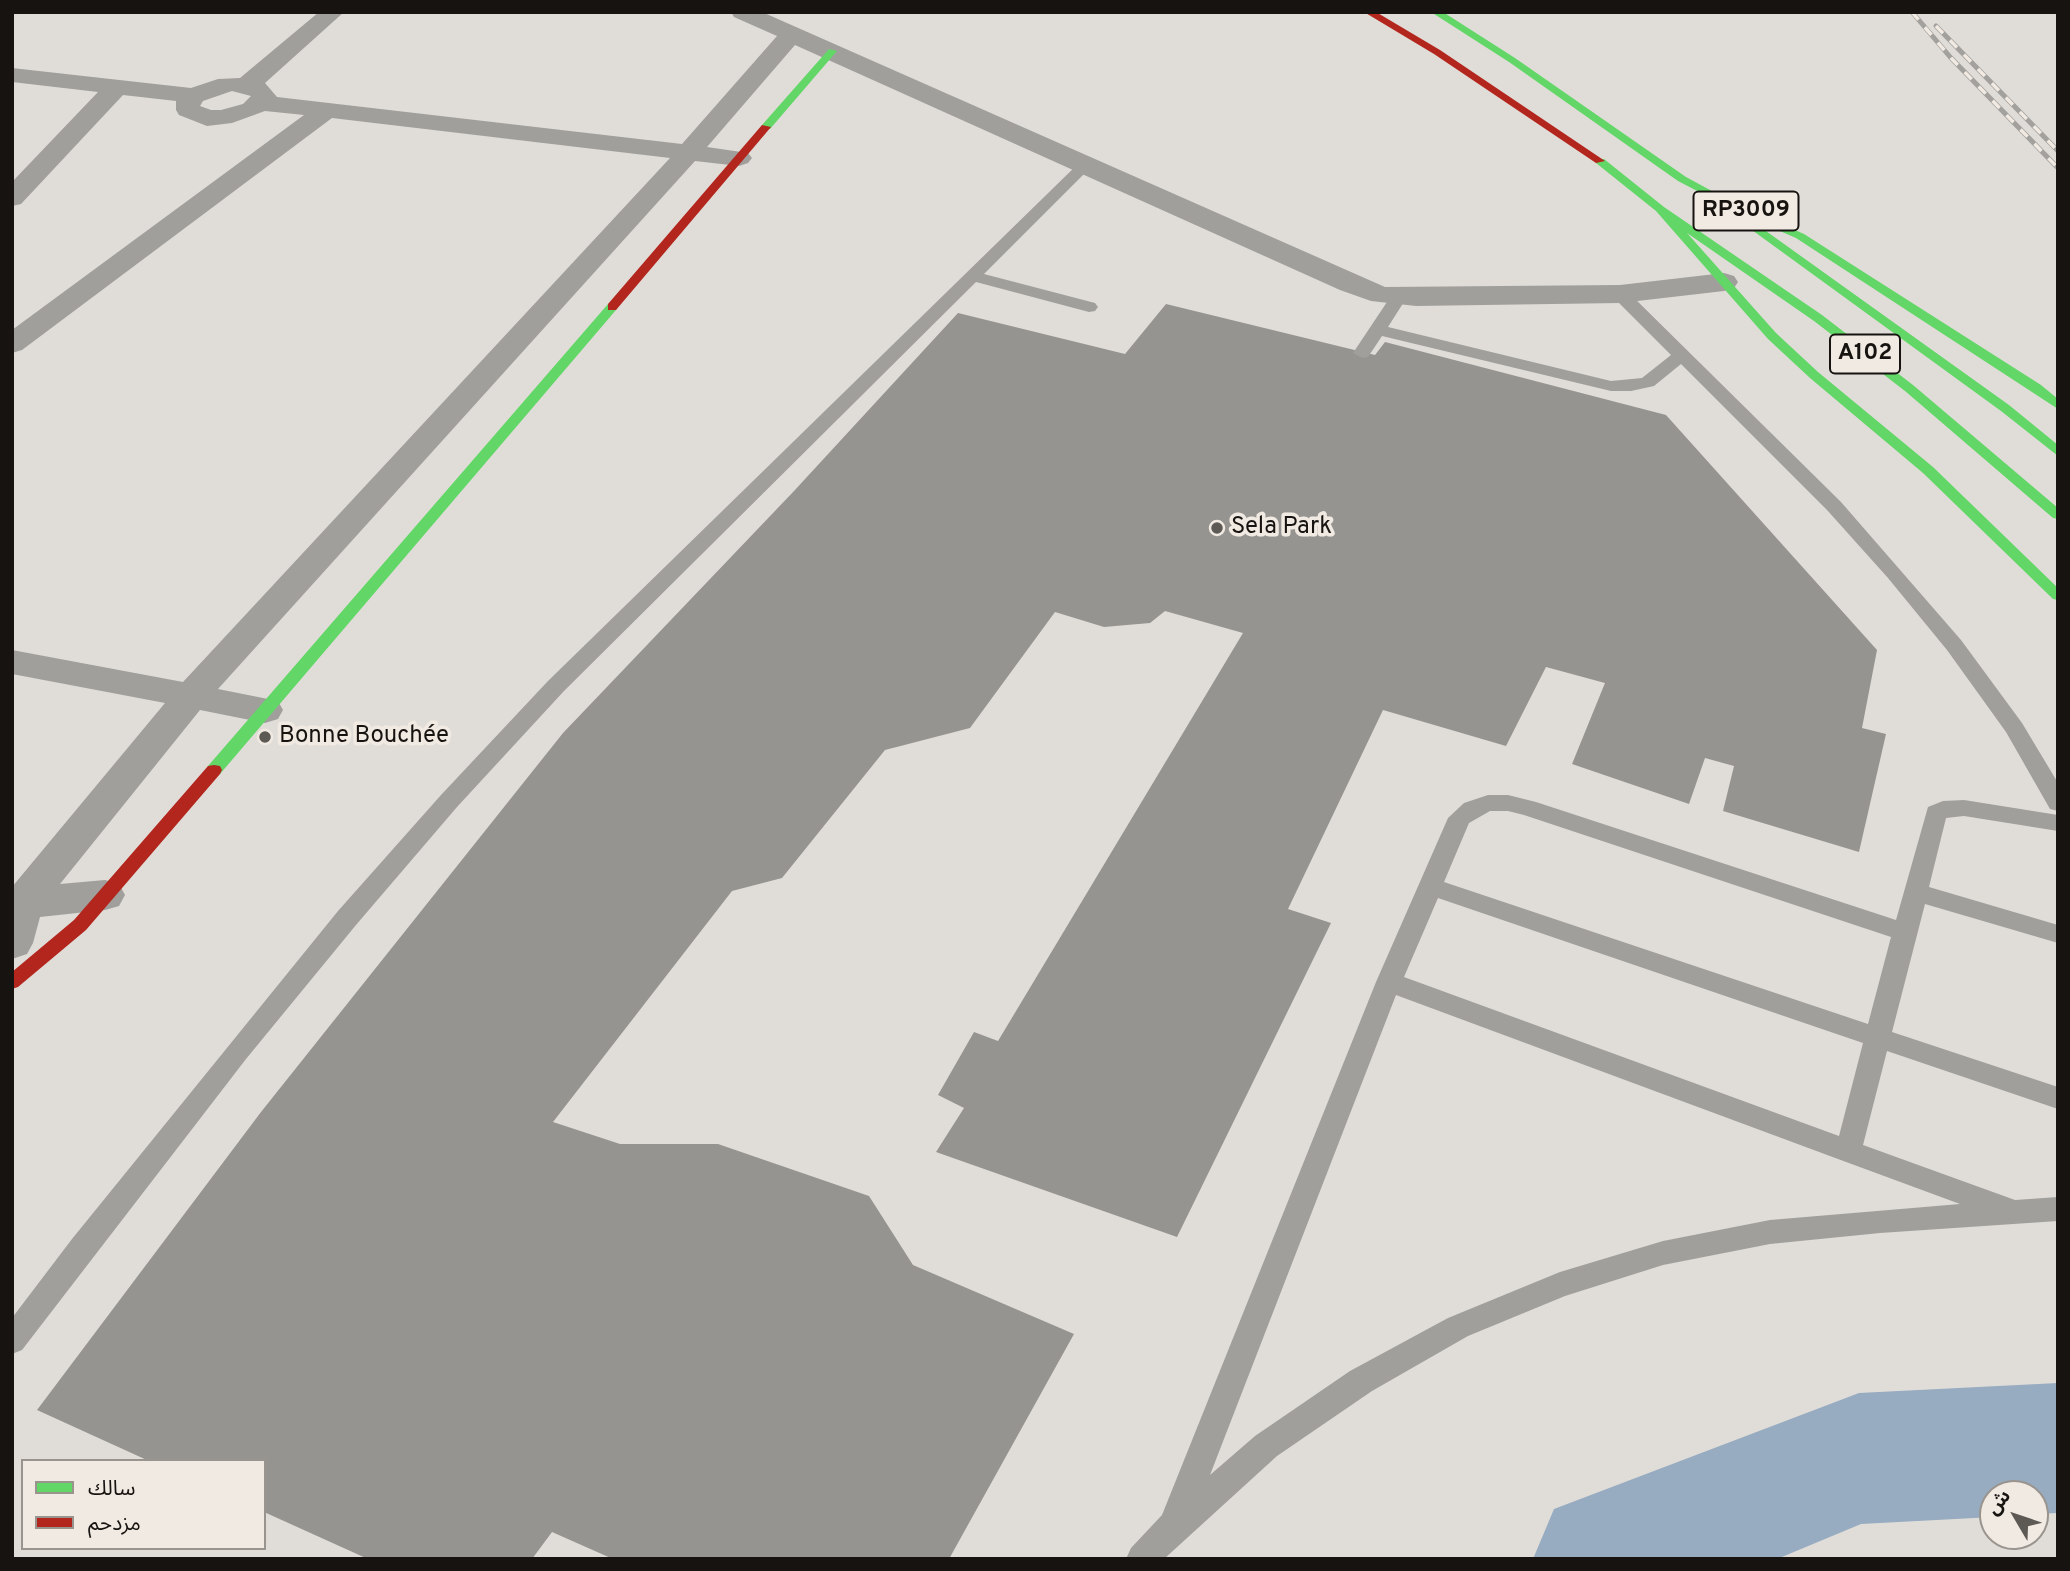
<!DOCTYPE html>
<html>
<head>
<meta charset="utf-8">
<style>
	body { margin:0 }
	#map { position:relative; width:2070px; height:1571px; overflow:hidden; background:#e0ddd8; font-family:Overpass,"Noto Sans Arabic",sans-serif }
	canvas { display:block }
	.frame { position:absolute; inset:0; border:14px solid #161310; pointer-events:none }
	.legend { position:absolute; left:21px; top:1459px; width:245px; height:91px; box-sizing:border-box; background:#f1eae2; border:2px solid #99948e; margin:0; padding:9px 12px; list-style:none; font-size:21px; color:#161310 }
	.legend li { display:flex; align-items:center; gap:14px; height:35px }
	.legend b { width:35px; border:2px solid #99948e }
	.north { position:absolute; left:1979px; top:1480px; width:70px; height:70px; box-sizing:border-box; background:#f1eae2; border:2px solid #99948e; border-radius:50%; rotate:309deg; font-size:19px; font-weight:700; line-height:28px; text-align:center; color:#161310 }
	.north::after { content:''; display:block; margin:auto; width:24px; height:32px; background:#5d5a56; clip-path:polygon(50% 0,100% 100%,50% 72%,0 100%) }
</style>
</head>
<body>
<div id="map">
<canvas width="2070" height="1571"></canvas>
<div class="frame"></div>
<ul class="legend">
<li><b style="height:9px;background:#63d668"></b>سالك</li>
<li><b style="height:9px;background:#b3261e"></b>مزدحم</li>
</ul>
<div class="north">ش</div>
</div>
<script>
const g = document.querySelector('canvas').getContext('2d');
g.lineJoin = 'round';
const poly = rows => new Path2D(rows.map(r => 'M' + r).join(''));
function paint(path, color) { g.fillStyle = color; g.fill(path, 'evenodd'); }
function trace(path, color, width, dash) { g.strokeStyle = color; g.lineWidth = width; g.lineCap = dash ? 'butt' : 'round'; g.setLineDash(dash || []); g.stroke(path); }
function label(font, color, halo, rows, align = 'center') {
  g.font = font + ' Overpass,sans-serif'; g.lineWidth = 7; g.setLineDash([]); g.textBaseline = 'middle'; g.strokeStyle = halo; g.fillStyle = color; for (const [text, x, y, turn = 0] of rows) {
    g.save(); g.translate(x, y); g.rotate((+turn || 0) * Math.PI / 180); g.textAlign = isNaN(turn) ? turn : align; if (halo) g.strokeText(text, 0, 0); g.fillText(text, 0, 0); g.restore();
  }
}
paint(poly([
	[2058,1383,2058,1513,2035,1514,2035,1494,1993,1494,1993,1517,1861,1524,1777,1559,1533,1559,1554,1509,1859,1393,2058,1383]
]), '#97abc1');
paint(poly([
	[1166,304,1375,355,1385,342,1666,415,1877,650,1862,728,1886,734,1859,852,1723,811,1734,766,1705,758,1689,804,1572,764,1605,683,1546,667,1506,746,1383,710,1288,909,1331,923,1177,1237,936,1152,964,1108,938,1095,974,1032,998,1041,1243,633,1165,611,1150,623,1104,627,1055,612,970,728,885,750,782,878,732,891,553,1122,620,1144,718,1144,869,1196,913,1265,1074,1334,949,1559,613,1559,552,1532,532,1559,368,1559,264,1512,264,1461,149,1461,37,1410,261,1112,563,733,794,491,958,313,1125,354]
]), '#969490');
paint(poly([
	[1086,159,1091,161,1094,164,984,274,1095,303,1098,307,1095,311,1089,312,976,282,564,691,457,807,356,925,246,1059,22,1350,12,1354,12,1318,72,1239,338,911,441,795,548,681,1081,161,1086,159],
	[1620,289,1626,290,1841,502,1961,640,2022,723,2058,783,2058,811,2050,809,2006,732,1947,650,1888,578,1827,510,1681,364,1654,386,1631,391,1611,391,1382,336,1368,357,1362,358,1353,353,1393,293,1399,292,1407,297,1388,327,1611,381,1642,378,1671,355,1614,298,1612,294,1614,290,1620,289],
	[1488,795,1508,795,1536,802,1896,920,1928,807,1943,801,1964,800,2058,815,2058,831,1964,816,1946,818,1929,887,2058,925,2058,943,1925,904,1892,1032,2058,1087,2058,1109,1887,1051,1863,1145,2015,1200,2058,1197,2058,1221,1880,1233,1770,1244,1663,1265,1565,1296,1468,1336,1372,1391,1277,1456,1164,1559,1126,1559,1131,1548,1162,1515,1376,982,1448,818,1464,803,1488,795],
	[1490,811,1508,811,1524,815,1891,937,1868,1024,1444,882,1469,823,1490,811],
	[1438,898,1863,1043,1839,1136,1404,977,1438,898],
	[1396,995,1838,1159,1960,1204,1770,1220,1663,1241,1560,1272,1448,1318,1350,1371,1255,1436,1210,1475,1396,995]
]), '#a09f9c');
paint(poly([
	[319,12,344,12,265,83,277,97,682,144,777,36,734,17,731,12,762,12,1385,287,1620,285,1724,273,1734,276,1738,282,1734,288,1724,291,1620,303,1416,306,1371,301,1340,290,795,45,707,147,748,153,752,158,748,163,739,166,695,161,218,689,278,701,283,710,278,719,265,723,200,710,60,884,105,880,119,884,125,895,119,906,105,910,40,917,33,943,27,954,12,959,12,887,165,703,12,674,12,650,183,682,670,158,332,118,22,350,12,353,12,330,304,115,265,111,232,123,207,126,179,115,176,110,176,101,123,95,21,204,12,206,12,182,98,92,12,82,12,68,191,88,218,79,240,78,319,12],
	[232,91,251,96,243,104,221,110,211,110,200,106,203,101,232,91]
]), '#a09f9c');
paint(poly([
	[1431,12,1443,12,1515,58,1686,177,1734,203,1804,234,2041,385,2058,399,2058,409,1796,238,1745,216,2009,405,2058,445,2058,456,2001,411,1701,193,1678,181,1509,62,1431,12],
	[829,49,837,51,770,129,762,129,762,125,829,49],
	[1596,159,1604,159,1664,207,1822,315,1913,385,2058,508,2058,519,2053,518,1905,391,1814,321,1687,233,1776,333,1818,372,1933,467,2058,588,2058,600,2053,599,1923,473,1810,378,1768,339,1656,211,1596,163,1596,159],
	[612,303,618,307,616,310,220,774,208,774,206,770,208,766,608,304,612,303]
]), '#63d668');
paint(poly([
	[1364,12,1376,12,1440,50,1605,161,1596,163,1434,54,1364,12],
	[762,125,771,127,616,310,608,310,608,304,762,125],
	[214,765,220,766,222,770,220,774,86,930,18,987,12,989,12,972,74,920,208,766,214,765]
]), '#b3261e');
const rail = poly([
	[1912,12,1951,58,2058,168],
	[1936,26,2058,151]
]);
trace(rail, '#a3a19e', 5);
trace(rail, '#f1eae2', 3.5, [10]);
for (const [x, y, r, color] of [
	[1217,528,7,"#5d5a56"],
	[265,737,7,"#5d5a56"]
]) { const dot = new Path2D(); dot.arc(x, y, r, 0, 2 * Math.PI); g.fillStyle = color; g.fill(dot); trace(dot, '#f1eae2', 2.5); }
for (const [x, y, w] of [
	[1746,211,105],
	[1865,354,70]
]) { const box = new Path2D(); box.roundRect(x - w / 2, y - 19.5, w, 39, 5); g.fillStyle = '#f1eae2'; g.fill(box); trace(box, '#161310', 2); }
label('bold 23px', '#161310', null, [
	["RP3009",1746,211],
	["A102",1865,354]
]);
label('24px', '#161310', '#f1eae2', [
	["Sela Park",1231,528],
	["Bonne Bouchée",279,737]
], 'left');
</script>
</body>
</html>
